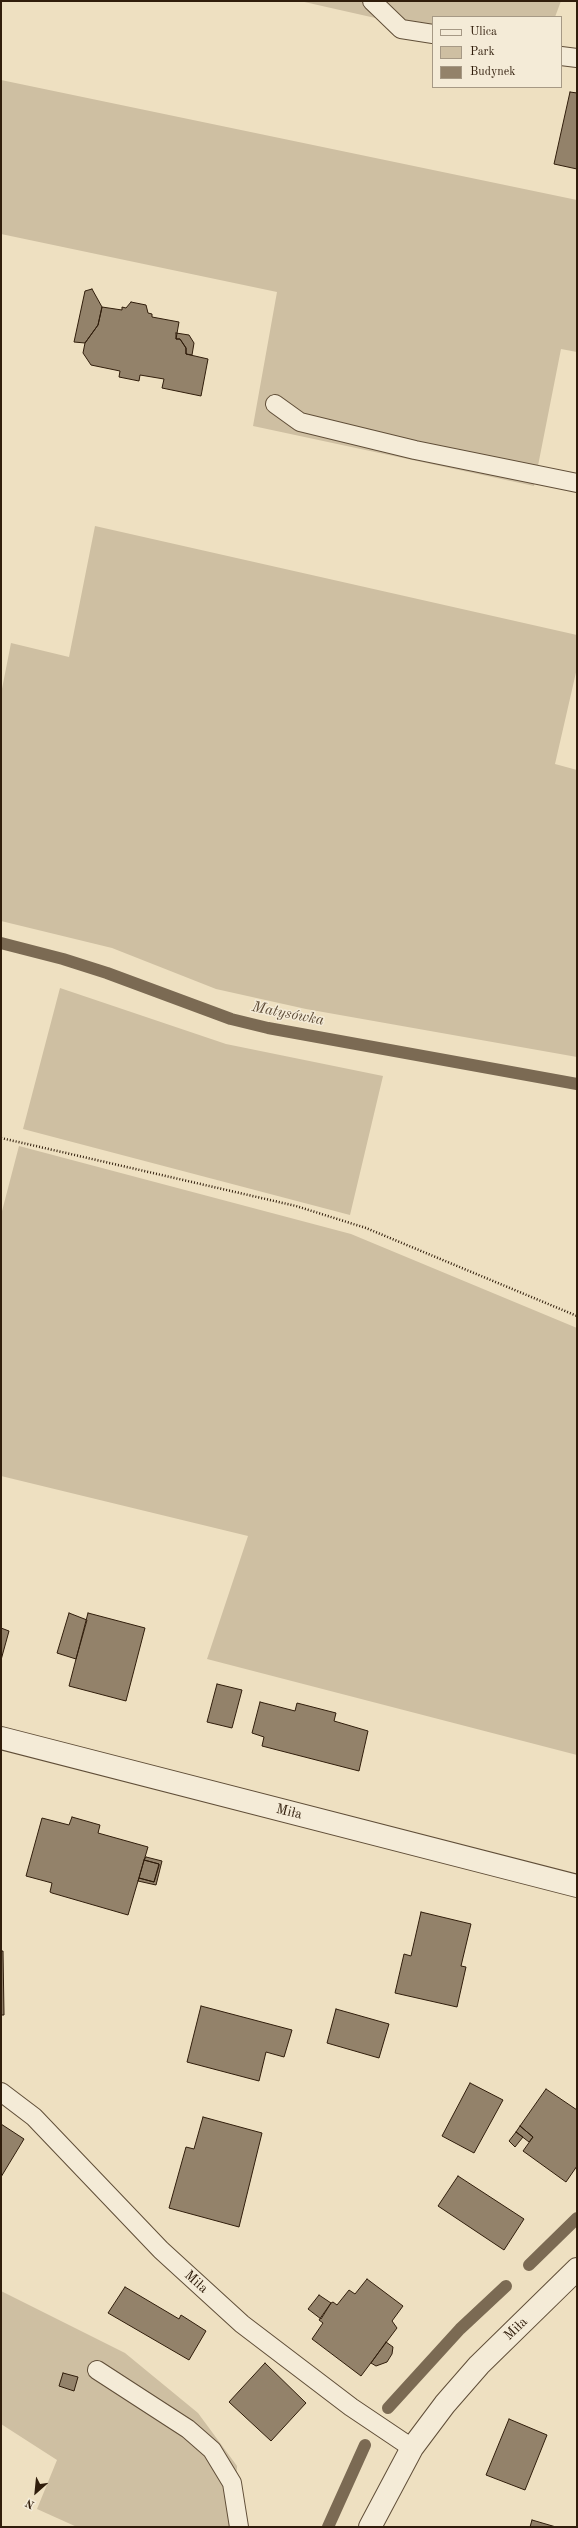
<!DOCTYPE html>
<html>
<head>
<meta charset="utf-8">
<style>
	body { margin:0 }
	#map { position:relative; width:578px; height:2528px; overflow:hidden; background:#eee0c1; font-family:"Old Standard TT",serif }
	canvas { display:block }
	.frame { position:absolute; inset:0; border:2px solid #301d0b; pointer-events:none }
	.legend { position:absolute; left:432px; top:16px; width:130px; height:72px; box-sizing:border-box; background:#f4ebd7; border:1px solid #a69985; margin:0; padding:5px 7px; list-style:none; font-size:12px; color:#301d0b }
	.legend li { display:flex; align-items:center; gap:8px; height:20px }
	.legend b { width:20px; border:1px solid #a69985 }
	.north { position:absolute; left:16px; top:2472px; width:40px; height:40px; -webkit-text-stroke:3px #f4ebd7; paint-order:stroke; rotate:207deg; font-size:11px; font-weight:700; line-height:16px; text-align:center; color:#301d0b }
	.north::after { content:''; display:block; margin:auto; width:14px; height:18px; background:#301d0b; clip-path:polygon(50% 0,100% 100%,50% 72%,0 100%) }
</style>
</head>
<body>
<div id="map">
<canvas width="578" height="2528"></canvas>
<div class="frame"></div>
<ul class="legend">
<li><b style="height:5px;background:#f4ebd7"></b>Ulica</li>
<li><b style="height:11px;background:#cebfa2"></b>Park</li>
<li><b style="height:11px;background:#93826a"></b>Budynek</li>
</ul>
<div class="north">N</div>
</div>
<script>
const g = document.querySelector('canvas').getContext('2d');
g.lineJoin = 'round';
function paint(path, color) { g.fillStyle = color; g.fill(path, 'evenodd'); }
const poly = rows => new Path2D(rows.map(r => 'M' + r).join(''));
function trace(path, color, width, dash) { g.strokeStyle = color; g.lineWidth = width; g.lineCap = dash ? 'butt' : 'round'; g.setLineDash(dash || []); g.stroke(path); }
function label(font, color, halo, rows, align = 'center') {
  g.font = font + ' "Old Standard TT",serif'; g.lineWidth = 3; g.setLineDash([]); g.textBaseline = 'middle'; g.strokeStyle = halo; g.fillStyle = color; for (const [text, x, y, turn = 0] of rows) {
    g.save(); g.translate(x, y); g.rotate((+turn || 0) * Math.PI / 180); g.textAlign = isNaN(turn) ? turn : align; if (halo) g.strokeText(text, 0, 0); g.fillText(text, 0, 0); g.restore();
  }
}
paint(poly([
	[300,1,561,1,555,17,433,17,433,31],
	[1,80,577,200,577,352,561,349,534,486,253,426,277,292,1,234],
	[95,526,577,635,577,668,555,764,577,770,577,1057,306,1009,216,989,112,948,1,921,1,694,11,643,69,657],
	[60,988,226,1044,383,1076,350,1215,23,1129],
	[19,1146,351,1234,577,1328,577,1755,207,1659,248,1536,1,1476,1,1215],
	[1,2291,125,2353,198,2413,237,2466,234,2527,77,2527,37,2509,57,2460,1,2424]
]), '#cebfa2');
trace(poly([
	[1,943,63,959,107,973,231,1019,268,1028,577,1084],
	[529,2265,577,2218],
	[388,2408,460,2329,506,2286],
	[328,2527,365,2445]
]), '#7b6a53', 12);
const building = poly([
	[570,92,577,93,577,169,554,164,570,92],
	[92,289,102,307,98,325,85,343,74,342,85,291,92,289],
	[131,302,146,305,148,313,152,314,152,317,179,322,176,339,180,339,186,348,186,354,208,359,201,396,162,388,164,379,140,375,139,381,119,377,120,371,91,365,83,353,85,343,98,325,102,307,122,310,122,307,126,308,131,302],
	[176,333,189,335,194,343,192,355,186,354,186,348,180,339,176,339,176,333],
	[69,1613,87,1620,76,1659,57,1653,69,1613],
	[88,1613,145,1628,126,1701,69,1686,88,1613],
	[1,1628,9,1631,1,1660,1,1628],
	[217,1684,242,1690,232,1728,207,1722,217,1684],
	[260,1702,295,1711,297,1703,336,1713,334,1721,368,1731,359,1771,262,1746,264,1737,252,1733,260,1702],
	[72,1817,100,1825,98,1833,148,1847,128,1915,52,1893,50,1892,52,1883,26,1876,42,1818,69,1825,72,1817],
	[146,1857,162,1861,156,1885,138,1881,139,1878,154,1882,159,1866,159,1864,144,1860,146,1857],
	[144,1860,159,1864,154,1882,139,1878,144,1860],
	[421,1912,471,1924,461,1966,466,1967,457,2007,395,1993,404,1954,411,1956,421,1912],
	[1,1951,3,1951,4,2015,1,2015,1,1951],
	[201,2006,292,2030,284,2057,266,2052,259,2081,187,2062,201,2006],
	[336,2009,389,2024,379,2058,327,2043,336,2009],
	[470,2083,503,2100,474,2153,442,2136,470,2083],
	[546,2089,577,2110,577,2166,566,2182,523,2151,533,2137,520,2126,546,2089],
	[203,2117,262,2133,239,2227,169,2208,186,2147,194,2149,203,2117],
	[1,2124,24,2139,1,2177,1,2124],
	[520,2126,533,2137,529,2142,516,2132,520,2126],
	[516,2132,523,2137,515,2147,509,2141,516,2132],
	[458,2176,524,2219,504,2250,438,2206,458,2176],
	[367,2279,403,2306,392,2321,397,2328,361,2376,312,2339,323,2323,319,2320,331,2303,333,2302,337,2305,349,2290,355,2294,367,2279],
	[125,2287,179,2319,181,2315,206,2331,189,2360,108,2313,125,2287],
	[319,2295,331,2303,321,2319,308,2309,319,2295],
	[386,2342,393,2347,392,2354,387,2362,376,2366,371,2363,386,2342],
	[265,2363,306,2403,271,2441,229,2402,265,2363],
	[63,2373,78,2377,74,2391,59,2386,63,2373],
	[509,2419,547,2435,525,2490,486,2475,509,2419],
	[532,2520,556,2527,530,2527,532,2520]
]);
paint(building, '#93826a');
trace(building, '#301d0b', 1);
const service = poly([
	[372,1,401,29,433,34],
	[561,56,577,58],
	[275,404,300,422,415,450,577,483],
	[1,2092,34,2117,161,2250,242,2324,351,2407,412,2448],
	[97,2370,188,2429,212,2450,232,2483,239,2527]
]);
const minor = poly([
	[1,1738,577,1886]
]);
const tertiary = poly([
	[370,2527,412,2448,445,2404,479,2365,577,2269]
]);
trace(service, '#604e38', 20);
trace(minor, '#604e38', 24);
trace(tertiary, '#604e38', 24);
trace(poly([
	[1,1138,296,1206,366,1228,577,1316]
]), '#301d0b', 2.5, [1, 2]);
trace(service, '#f4ebd7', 18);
trace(minor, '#f4ebd7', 22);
trace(tertiary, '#f4ebd7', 22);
label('14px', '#301d0b', '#f4ebd7', [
	["Miła",289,1812,14],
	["Miła",196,2282,42],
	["Miła",516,2329,-44]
]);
label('italic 15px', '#5c4a35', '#f4ebd7', [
	["Matysówka",288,1014,11]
]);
</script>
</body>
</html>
